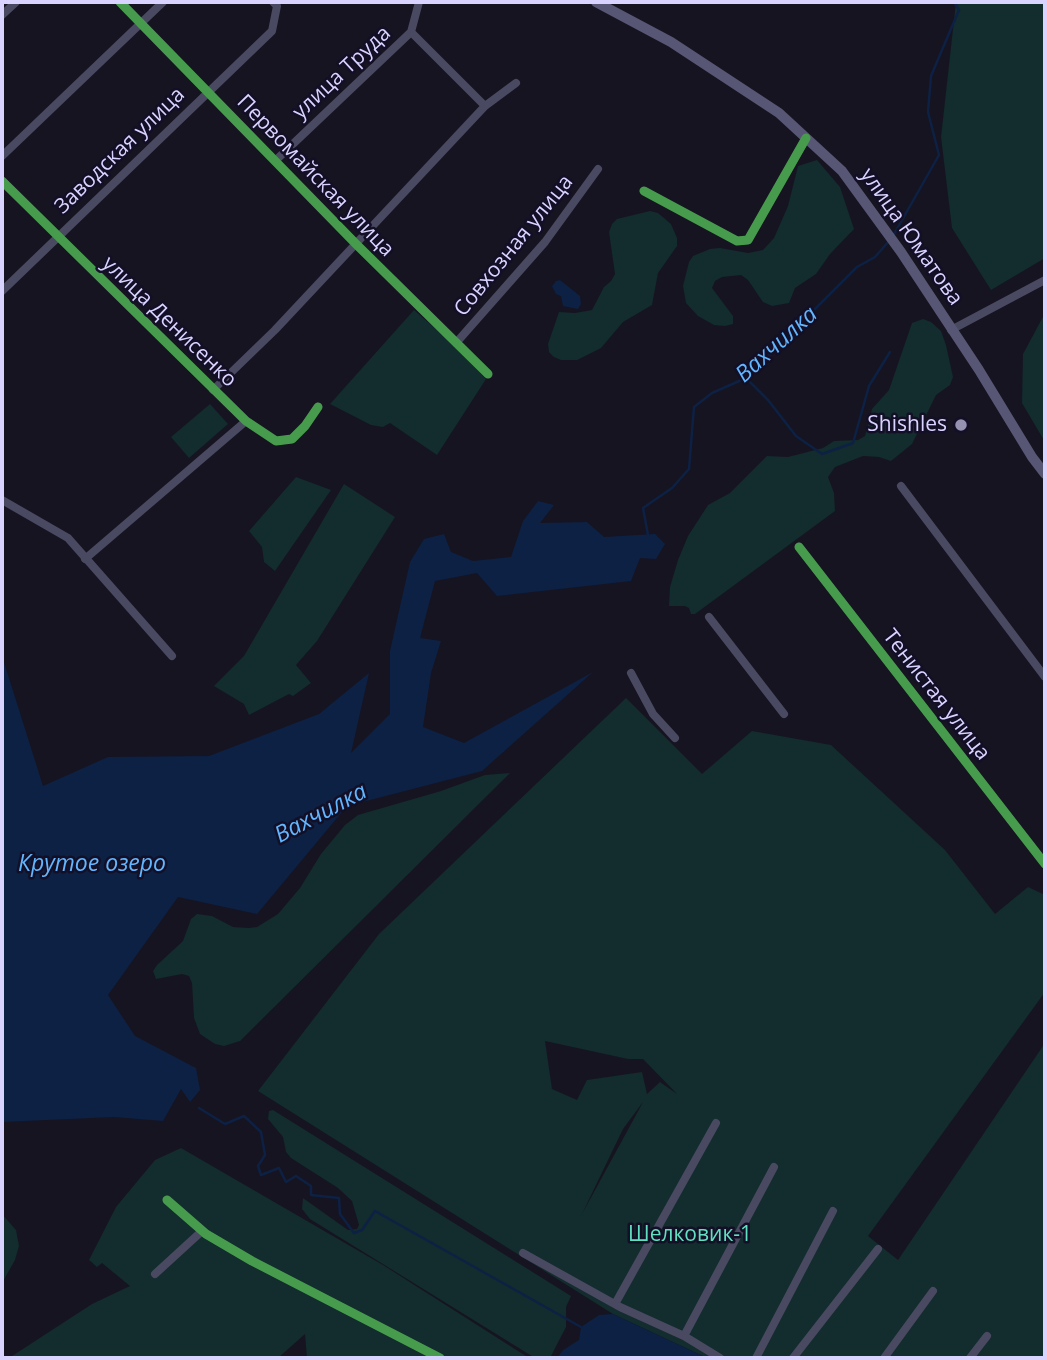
<!DOCTYPE html>
<html>
<head>
<meta charset="utf-8">
<style>
	body { margin:0 }
	#map { position:relative; width:1047px; height:1360px; overflow:hidden; background:#161421; font-family:"Open Sans",sans-serif }
	canvas { display:block }
	.frame { position:absolute; inset:0; border:4px solid #d9d4ff; pointer-events:none }
</style>
</head>
<body>
<div id="map">
<canvas width="1047" height="1360"></canvas>
<div class="frame"></div>
</div>
<script>
const g = document.querySelector('canvas').getContext('2d');
g.lineJoin = 'round';
function paint(path, color) { g.fillStyle = color; g.fill(path, 'evenodd'); }
const poly = rows => new Path2D(rows.map(r => 'M' + r).join(''));
function trace(path, color, width, dash) { g.strokeStyle = color; g.lineWidth = width; g.lineCap = dash ? 'butt' : 'round'; g.setLineDash(dash || []); g.stroke(path); }
function label(font, color, halo, rows, align = 'center') {
  g.font = font + ' "Open Sans",sans-serif'; g.lineWidth = 5; g.setLineDash([]); g.textBaseline = 'middle'; g.strokeStyle = halo; g.fillStyle = color; for (const [text, x, y, turn = 0] of rows) {
    g.save(); g.translate(x, y); g.rotate((+turn || 0) * Math.PI / 180); g.textAlign = isNaN(turn) ? turn : align; if (halo) g.strokeText(text, 0, 0); g.fillText(text, 0, 0); g.restore();
  }
}
paint(poly([
	[956,2,1045,2,1045,258,991,290,952,228,941,137],
	[817,160,840,187,854,229,830,254,816,274,795,288,789,303,772,306,763,302,748,280,741,275,722,277,715,281,712,288,733,316,733,324,725,326,714,325,698,316,686,303,683,286,689,262,693,256,710,249,720,248,748,253,763,250,774,238,788,206,798,166],
	[650,211,658,213,671,224,677,238,677,246,658,273,652,305,623,322,601,348,577,360,561,360,554,357,549,352,548,344,559,312,575,313,592,310,604,287,611,281,615,274,609,232,612,224,617,219],
	[414,310,451,342,486,379,437,455,390,423,383,427,371,425,330,404],
	[1045,313,1045,442,1022,403,1023,354],
	[923,319,931,322,941,331,946,345,953,377,950,385,936,395,912,444,891,461,879,457,863,456,835,467,828,477,834,493,835,511,695,614,691,614,689,608,685,606,669,606,670,587,678,560,688,536,708,505,730,493,767,456,788,457,823,448,834,441,858,440,865,436,872,409,889,390,912,323],
	[210,404,228,424,189,458,171,437],
	[296,477,331,490,275,571,264,562,262,547,249,531],
	[344,484,395,517,317,641,296,665,311,683,293,696,289,694,249,715,244,704,214,686,244,656],
	[626,698,702,774,752,731,831,745,945,850,995,914,1028,887,1045,895,1045,992,868,1236,898,1260,1045,1043,1045,1358,707,1358,613,1314,258,1091,379,934],
	[545,1041,628,1059,643,1059,677,1094,660,1082,647,1094,642,1072,587,1080,577,1100,552,1089],
	[643,1102,582,1214,623,1129],
	[510,773,240,1041,224,1046,215,1044,200,1034,194,1018,192,983,189,976,182,974,156,979,153,971,157,965,183,941,191,919,197,914,212,916,233,927,249,928,257,927,278,914,300,888,321,854,345,825,358,815,441,791,485,775],
	[273,1110,571,1296,566,1307,566,1327,550,1358,535,1358,310,1219,302,1209,303,1198,348,1230,357,1229,359,1225,352,1201,338,1188,291,1158,286,1152,283,1137,268,1119,269,1111],
	[181,1148,383,1265,529,1358,307,1358,305,1334,278,1358,9,1358,92,1304,130,1286,102,1263,97,1267,89,1260,116,1207,155,1160],
	[2,1214,16,1230,19,1246,15,1260,2,1283]
]), '#132c2d');
paint(poly([
	[560,280,580,296,581,304,578,309,563,306,561,296,556,294,552,286,556,281],
	[538,501,554,505,540,523,587,522,604,537,655,534,665,544,656,559,640,558,631,581,497,596,477,573,435,581,420,638,441,641,431,673,423,727,464,743,593,672,482,771,347,806,257,914,178,897,108,995,135,1036,196,1068,200,1090,190,1102,181,1089,163,1121,114,1117,2,1122,2,656,43,786,108,757,209,756,319,714,369,673,351,753,390,714,390,651,410,562,424,539,444,534,451,552,473,561,511,557,523,521],
	[613,1314,707,1358,557,1358,563,1350,579,1340,581,1327,599,1315]
]), '#0d2144');
trace(poly([
	[893,236,939,155,928,112,931,76,959,10,954,2],
	[746,378,768,400,796,436,822,454,853,443,869,386,890,352],
	[648,535,643,508,672,488,689,469,694,407,712,393,746,378,857,267,875,257,889,241],
	[199,1108,225,1124,244,1116,261,1132,265,1155,258,1166,261,1175,279,1168,286,1182,296,1176,311,1186,311,1195,339,1198,340,1214,354,1233,362,1230,375,1211,581,1327]
]), '#0d2144', 2.5);
trace(poly([
	[120,2,356,244,488,374],
	[2,15,16,2],
	[485,106,516,83],
	[2,156,163,2],
	[275,161,411,32,419,2],
	[2,181,246,421,276,441,292,439,305,426,318,407],
	[644,191,737,241,748,240,806,138],
	[2,291,272,31,277,6,273,2],
	[951,330,1045,280],
	[456,343,545,242,598,169],
	[213,390,275,330,485,106,411,32],
	[901,486,1045,677],
	[2,500,68,538,172,656],
	[799,547,1045,864],
	[85,559,246,421],
	[709,617,784,714],
	[631,673,653,714,675,738],
	[167,1200,206,1234,252,1261,440,1358],
	[523,1253,620,1307,684,1336,720,1358],
	[155,1274,202,1231],
	[615,1304,716,1123],
	[684,1336,774,1167],
	[756,1358,833,1211],
	[793,1358,878,1249],
	[884,1358,933,1291],
	[970,1358,987,1336]
]), '#4a4962', 8);
trace(poly([
	[596,2,671,42,779,113,842,171,901,252,979,370,1032,457,1045,474]
]), '#575674', 10);
trace(poly([
	[120,2,356,244,488,374],
	[2,181,246,421,276,441,292,439,305,426,318,407],
	[644,191,737,241,748,240,806,138],
	[799,547,1045,864],
	[167,1200,206,1234,252,1261,440,1358]
]), '#469c4c', 9);
for (const [x, y, r, color] of [
	[961,425,7,"#9591b1"]
]) { const dot = new Path2D(); dot.arc(x, y, r, 0, 2 * Math.PI); g.fillStyle = color; g.fill(dot); trace(dot, '#130f26', 2.5); }
label('21px', '#d9d4ff', '#130f26', [
	["улица Труда",342,73,-43],
	["Заводская улица",120,151,-44],
	["Первомайская улица",315,176,46],
	["улица Юматова",911,237,55],
	["Совхозная улица",514,246,-51],
	["улица Денисенко",169,322,44],
	["Тенистая улица",936,695,52]
]);
label('21px', '#d9d4ff', '#130f26', [
	["Shishles",947,425]
], 'right');
label('21px', '#5fe0c0', '#130f26', [
	["Шелковик-1",690,1235]
]);
label('italic 23px', '#62b6ff', '#130f26', [
	["Вахчилка",777,345,-42],
	["Вахчилка",321,814,-28],
	["Крутое озеро",92,864]
]);
</script>
</body>
</html>
